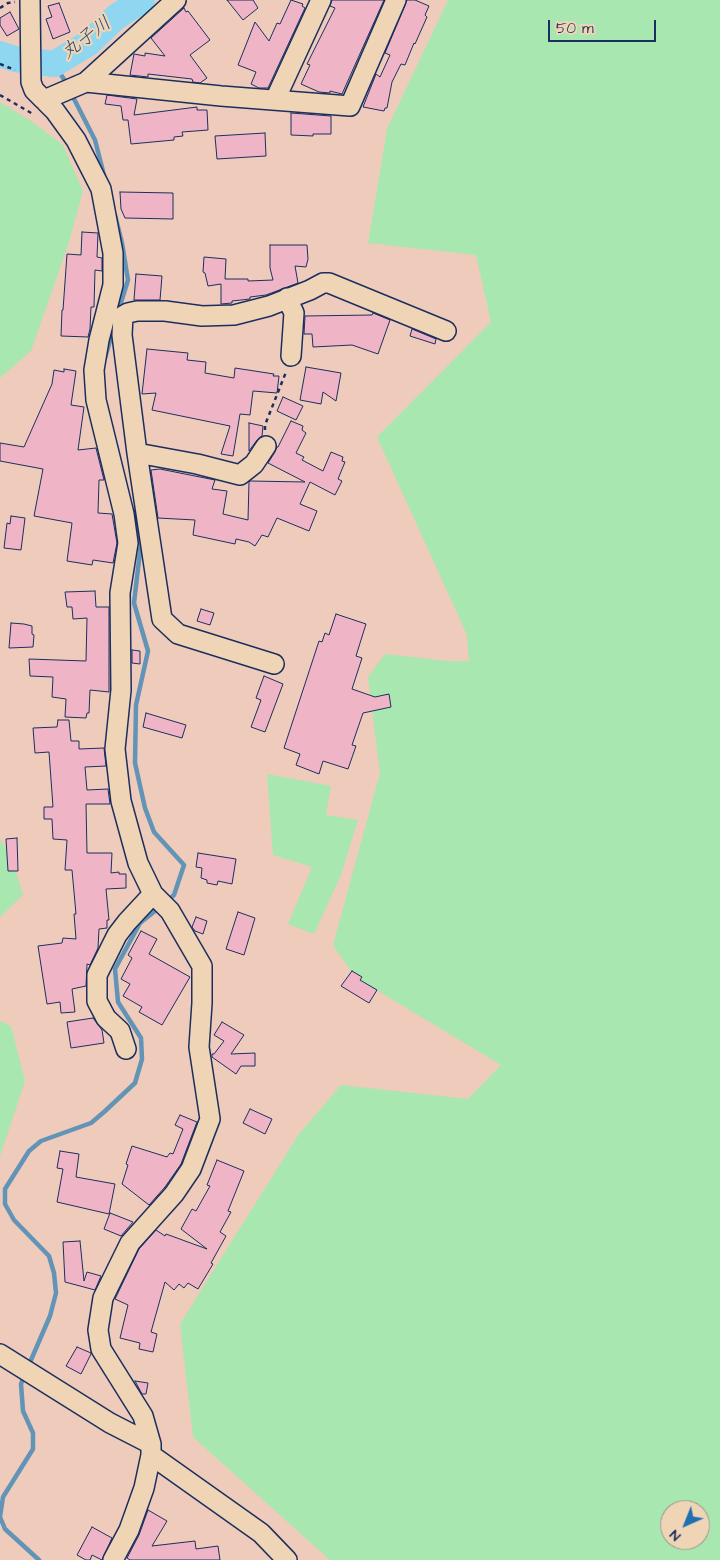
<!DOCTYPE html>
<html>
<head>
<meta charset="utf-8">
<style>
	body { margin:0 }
	#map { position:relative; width:720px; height:1560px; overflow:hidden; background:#efcbbb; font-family:"Architects Daughter",sans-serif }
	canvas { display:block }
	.north { position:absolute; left:660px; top:1500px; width:50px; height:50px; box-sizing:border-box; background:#efd5b6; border:1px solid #9a9393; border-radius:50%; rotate:224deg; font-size:14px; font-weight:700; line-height:20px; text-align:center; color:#1b2f5e }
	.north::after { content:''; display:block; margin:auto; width:18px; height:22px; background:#1f6fb2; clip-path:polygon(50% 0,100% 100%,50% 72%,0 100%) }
	.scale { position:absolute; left:548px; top:20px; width:108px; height:22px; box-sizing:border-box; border:2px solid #1b2f5e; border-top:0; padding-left:6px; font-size:15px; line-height:18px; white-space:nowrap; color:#1b2f5e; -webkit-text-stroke:4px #efd5b6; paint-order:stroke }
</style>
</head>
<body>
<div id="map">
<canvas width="720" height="1560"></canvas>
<div class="north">N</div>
<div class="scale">50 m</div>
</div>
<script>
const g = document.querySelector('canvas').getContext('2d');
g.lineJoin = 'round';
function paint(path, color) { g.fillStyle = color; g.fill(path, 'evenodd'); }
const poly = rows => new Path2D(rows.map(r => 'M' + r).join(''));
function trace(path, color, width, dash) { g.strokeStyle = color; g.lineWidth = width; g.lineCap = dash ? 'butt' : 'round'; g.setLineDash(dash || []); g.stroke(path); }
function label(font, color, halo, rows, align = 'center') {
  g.font = font + ' "Architects Daughter","Klee One",sans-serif'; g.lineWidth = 4.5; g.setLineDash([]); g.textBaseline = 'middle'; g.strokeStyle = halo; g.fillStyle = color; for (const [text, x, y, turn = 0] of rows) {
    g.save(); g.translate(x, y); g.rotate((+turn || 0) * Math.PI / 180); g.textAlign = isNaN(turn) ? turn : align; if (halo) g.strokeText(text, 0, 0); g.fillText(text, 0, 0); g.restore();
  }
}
paint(poly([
	[448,0,720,0,720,1560,330,1560,193,1437,180,1324,299,1134,341,1085,468,1099,501,1065,355,977,333,945,380,773,368,677,385,654,448,661,469,661,467,635,377,437,491,322,476,255,368,243,387,129],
	[670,1510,700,1510,700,1540,670,1540],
	[0,102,31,121,63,145,83,191,68,245,31,351,0,378],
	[267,774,331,786,326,815,358,820,341,875,314,934,288,924,312,867,273,855],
	[0,839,11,856,23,895,0,917],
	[0,1021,11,1026,25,1081,0,1156]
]), '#a8e7af');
trace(poly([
	[54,64,67,84],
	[71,93,95,140,105,179],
	[115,215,122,243,128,280,118,312],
	[105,358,114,327],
	[133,512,141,543,134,603,148,651,136,705,135,763,145,808,154,832,184,865,174,895,166,902],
	[28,1367,50,1316,56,1293,54,1273,49,1256,14,1220,5,1204,5,1189,29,1151,41,1141,91,1123,104,1112,135,1083,142,1059,141,1038,118,1002,115,969,140,923,160,907],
	[24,1376,21,1384,23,1411,33,1433,33,1449,3,1497,0,1517,5,1529,39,1560]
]), '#6194b6', 4.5);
trace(poly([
	[0,54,15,59,54,64,89,43,116,17,142,0]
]), '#8fd7f1', 26);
const building = poly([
	[227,0,253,0,258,8,243,20,227,0],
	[291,0,303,4,302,6,305,8,268,88,259,88,251,84,256,72,238,65,255,22,269,41,277,23,280,24,291,0],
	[332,0,384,0,342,94,330,91,330,93,319,92,301,84,310,65,307,64,335,8,330,6,332,0],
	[407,0,415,0,429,6,425,15,427,17,415,44,414,43,405,65,401,64,392,82,387,108,385,108,384,111,363,107,376,74,380,77,390,55,385,53,407,0],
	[59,3,70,32,53,39,46,19,52,17,48,6,59,3],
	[184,8,186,12,188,11,210,40,190,55,207,78,200,83,193,82,192,79,148,74,148,77,130,75,134,54,145,56,145,53,165,56,151,38,184,8],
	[10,12,19,29,7,36,0,25,0,18,10,12],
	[107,95,137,99,134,115,197,107,197,110,207,110,208,130,182,132,183,136,174,137,174,140,131,144,128,120,123,120,121,106,105,104,107,95],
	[291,113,331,116,331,134,313,134,313,136,291,135,291,113],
	[265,133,266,156,217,159,215,136,265,133],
	[120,192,173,193,173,219,125,218,121,209,120,192],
	[82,232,98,233,97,257,102,258,102,271,95,270,94,307,91,307,90,329,88,337,61,336,62,310,63,310,67,254,81,255,82,232],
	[270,245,307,245,308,259,306,267,295,266,298,283,266,295,250,297,250,299,232,301,232,303,221,304,221,284,208,286,205,273,203,272,204,257,226,259,225,279,248,279,248,281,273,280,270,268,270,245],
	[136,274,162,276,160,300,134,300,136,274],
	[373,313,390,320,378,354,352,345,313,347,312,334,304,334,305,316,372,315,373,313],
	[412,329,436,339,435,344,410,336,412,329],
	[147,349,188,353,187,360,206,362,205,373,234,378,235,368,274,374,273,376,279,376,277,393,253,391,250,415,240,414,233,456,221,454,230,426,152,410,156,393,142,394,147,349],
	[306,367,341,373,336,401,323,392,321,404,300,400,306,367],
	[64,369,76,371,71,405,84,407,78,450,96,448,104,480,99,480,98,513,112,514,117,543,113,563,93,560,92,565,67,561,72,523,34,516,43,469,0,461,0,443,24,447,52,384,54,370,64,372,64,369],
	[283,397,303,406,296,420,277,411,283,397],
	[291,421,303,426,302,430,306,433,296,453,304,457,302,460,323,471,331,452,343,457,342,461,345,462,338,479,342,481,335,495,310,482,300,504,317,511,309,531,277,518,268,537,262,535,255,546,249,542,236,539,235,544,193,535,195,520,158,518,151,470,160,469,215,480,212,489,227,491,223,514,248,520,249,482,250,481,305,482,268,463,275,452,277,447,278,447,291,421],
	[249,423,263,426,262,436,257,440,249,451,249,423],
	[11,516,25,518,21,550,4,548,7,523,10,524,11,516],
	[95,591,96,607,109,607,109,692,90,690,89,713,87,713,86,718,65,717,66,699,52,697,53,677,30,676,29,659,86,661,87,618,73,619,72,607,67,607,65,592,95,591],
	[201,609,214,613,210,625,197,621,201,609],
	[336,614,366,624,356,656,362,658,352,689,375,697,389,694,391,707,363,713,352,745,356,746,348,769,323,761,319,774,296,765,300,754,284,748,319,641,322,642,325,633,329,635,336,614],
	[11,623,24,624,32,626,32,634,34,635,33,647,9,648,11,623],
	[132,650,140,651,140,664,132,663,132,650],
	[264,676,283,684,265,732,251,727,261,700,256,698,264,676],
	[146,713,186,725,182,738,143,727,146,713],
	[58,720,69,720,71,741,79,741,79,749,104,748,106,766,85,767,87,790,108,789,110,804,86,804,87,853,112,853,111,873,119,872,119,874,126,874,126,888,106,889,109,920,107,920,107,928,99,929,98,948,90,965,87,964,86,986,72,989,75,1012,61,1013,60,1002,47,1004,38,946,62,943,63,938,76,939,74,914,76,914,72,870,65,870,67,840,53,839,52,819,44,819,44,807,53,807,49,752,35,753,33,728,57,727,58,720],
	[17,838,18,871,8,871,6,839,17,838],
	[198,853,236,859,232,884,218,881,217,885,207,883,207,880,201,878,202,868,196,867,198,853],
	[238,912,255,918,244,955,226,949,238,912],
	[196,917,207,921,203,934,195,931,192,927,196,917],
	[141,931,157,939,149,954,190,977,162,1025,139,1012,142,1007,123,996,130,984,121,979,132,958,128,955,141,931],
	[352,971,362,977,360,980,377,990,369,1003,341,986,352,971],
	[93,1018,102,1030,104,1043,71,1048,67,1022,93,1018],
	[222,1022,244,1035,231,1054,255,1053,255,1066,241,1066,236,1074,212,1057,212,1054,214,1054,224,1041,214,1035,222,1022],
	[250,1109,272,1119,265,1134,243,1123,250,1109],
	[180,1115,197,1122,181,1164,165,1187,149,1205,122,1184,128,1165,126,1164,132,1146,167,1157,170,1153,173,1154,183,1129,175,1125,180,1115],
	[60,1151,79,1154,76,1177,115,1184,109,1214,57,1202,63,1169,57,1168,60,1151],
	[217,1160,244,1171,228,1211,231,1212,220,1232,226,1236,211,1263,213,1264,198,1289,188,1283,184,1288,179,1284,174,1290,165,1282,151,1332,157,1334,153,1352,139,1349,140,1343,120,1338,128,1305,115,1299,139,1249,156,1230,165,1236,166,1234,207,1249,181,1229,192,1209,196,1211,210,1186,207,1185,217,1160],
	[110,1213,133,1222,121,1236,104,1229,110,1213],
	[80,1241,84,1281,87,1272,101,1276,95,1290,65,1282,63,1242,80,1241],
	[77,1347,91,1353,91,1354,81,1374,66,1366,77,1347],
	[135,1381,148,1383,146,1394,142,1394,135,1381],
	[148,1510,167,1521,152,1546,195,1541,196,1549,218,1546,220,1560,130,1560,127,1558,139,1535,148,1510],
	[92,1527,112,1538,102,1560,92,1555,90,1560,86,1560,77,1555,92,1527]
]);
paint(building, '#efb5c6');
trace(building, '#1b2f5e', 1);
const minor = poly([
	[30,0,31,82,34,90,55,111,76,140,101,189,113,253,113,285,99,340,94,370,96,400,124,514,128,543,120,593,121,690,115,749,121,801,138,863,153,894,170,911,202,966,202,1003,199,1047,210,1119,191,1169,174,1194,130,1243,103,1298,98,1330,101,1349,143,1416,151,1444,151,1455,144,1488,129,1530,113,1560],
	[86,82,221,96,350,106,396,0],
	[44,100,86,82,176,0],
	[275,100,321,0],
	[287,298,294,313,291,356],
	[137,453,197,464,240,475,254,464,266,446],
	[274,664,178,634,162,619,137,453,122,335,123,316,128,313,137,311,165,311,202,316,234,315,269,306,310,290,323,283,329,283,446,331],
	[126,1049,120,1031,106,1018,97,1001,97,975,117,935,127,922,153,894],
	[0,1354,110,1423,151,1444],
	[151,1455,261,1533,287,1560]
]);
trace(minor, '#1b2f5e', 22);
trace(poly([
	[0,8,8,3,15,2],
	[0,64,15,70],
	[0,95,33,114],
	[265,430,265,425,286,372]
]), '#1b2f5e', 2.5, [4, 4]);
trace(minor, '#efd5b6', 19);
label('italic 19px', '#2c4874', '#efd5b6', [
	["丸子川",87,39,-37]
]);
</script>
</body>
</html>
